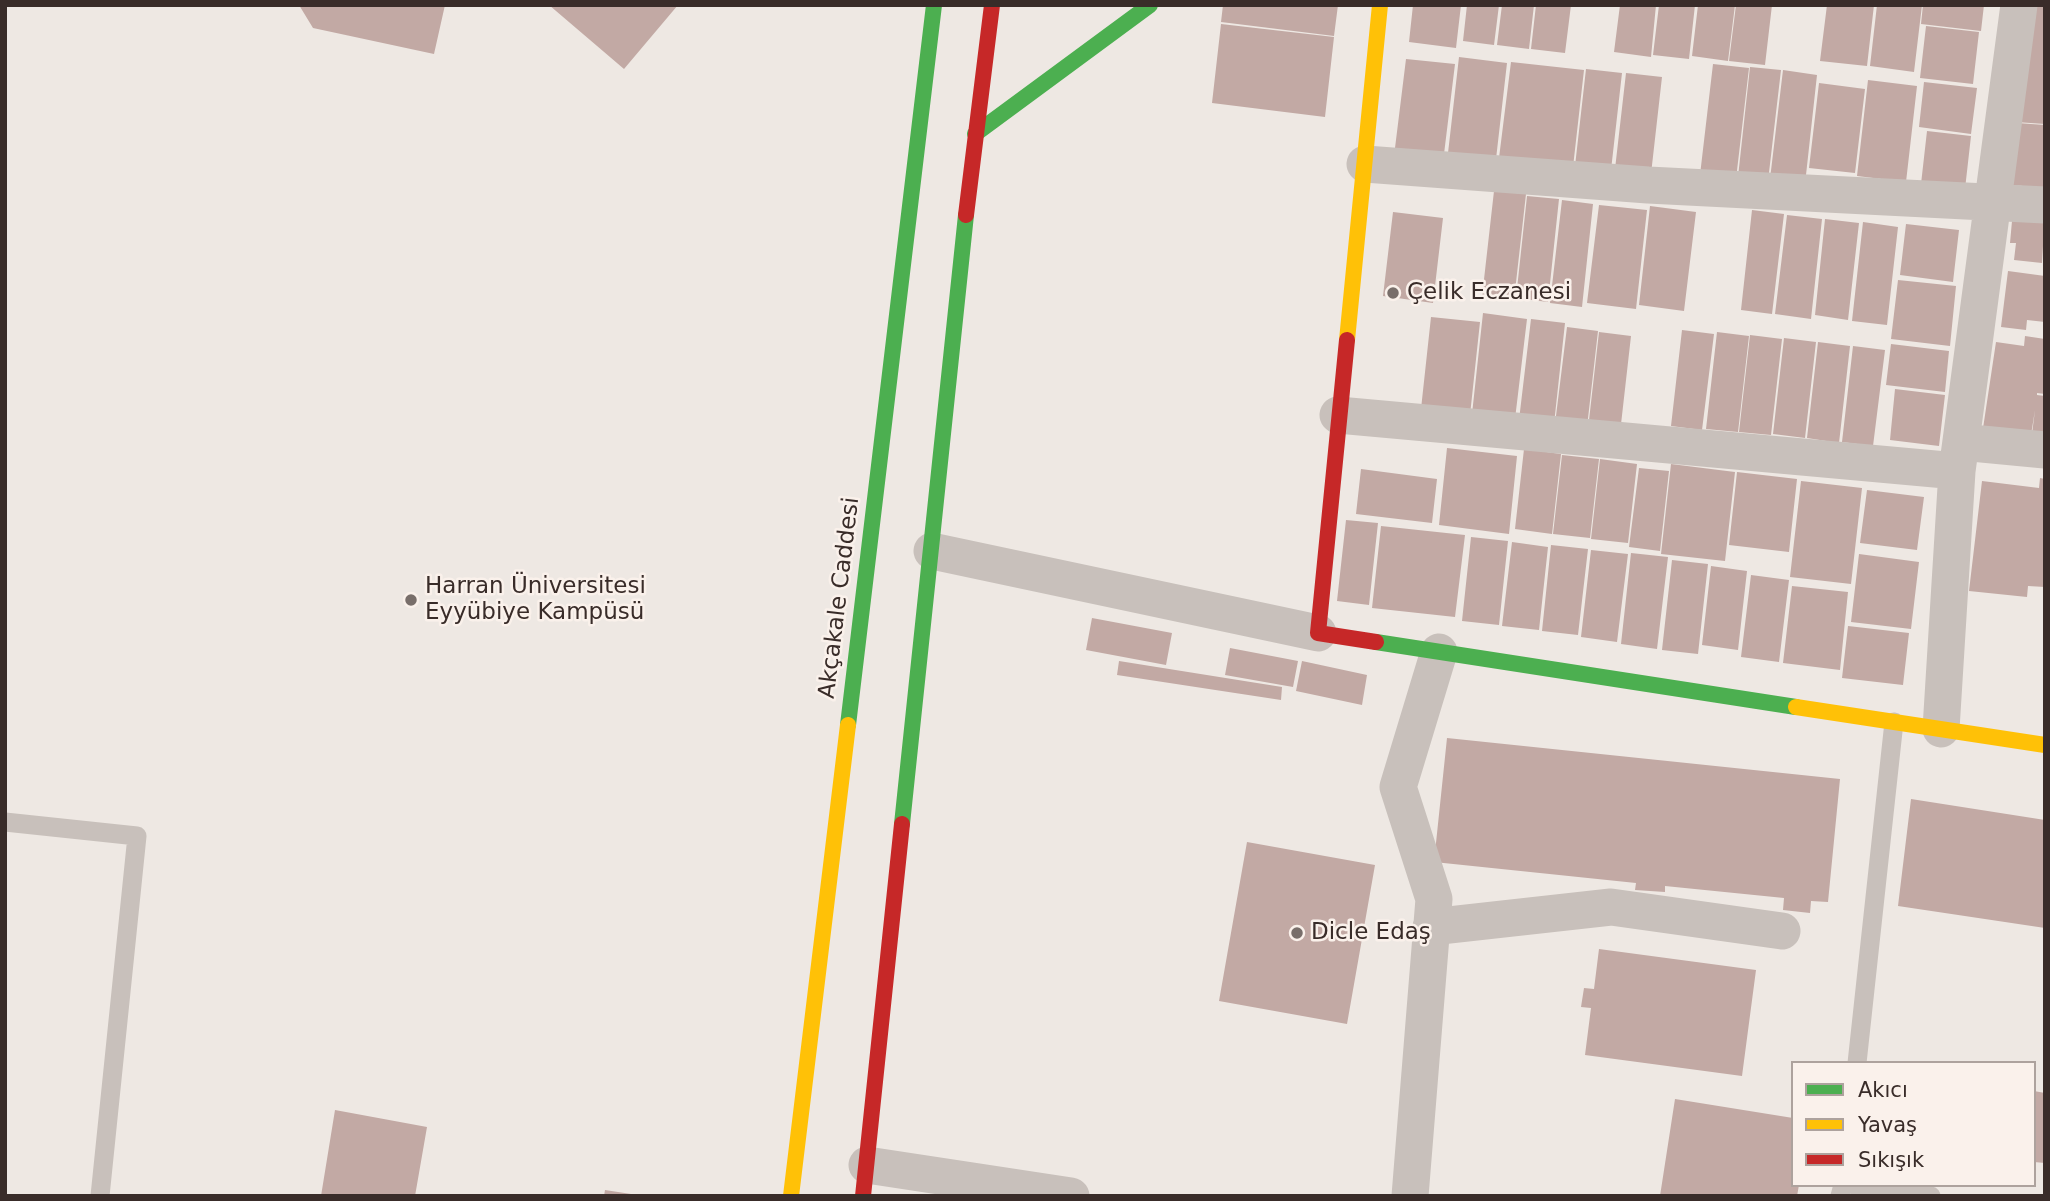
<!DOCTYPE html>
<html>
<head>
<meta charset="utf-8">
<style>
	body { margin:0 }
	#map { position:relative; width:2050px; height:1201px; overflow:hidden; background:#eee8e3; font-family:"DejaVu Sans",sans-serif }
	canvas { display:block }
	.frame { position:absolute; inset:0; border:7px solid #392c29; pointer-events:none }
	.legend { position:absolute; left:1791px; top:1061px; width:245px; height:126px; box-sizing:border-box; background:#faf1eb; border:2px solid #ada29d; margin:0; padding:9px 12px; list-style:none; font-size:21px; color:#392c29 }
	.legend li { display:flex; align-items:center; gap:14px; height:35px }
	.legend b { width:35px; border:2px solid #ada29d }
</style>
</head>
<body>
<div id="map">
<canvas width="2050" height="1201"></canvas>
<div class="frame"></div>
<ul class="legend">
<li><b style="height:9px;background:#4caf50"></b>Akıcı</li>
<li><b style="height:9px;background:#ffc107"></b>Yavaş</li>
<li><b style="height:9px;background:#c62828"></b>Sıkışık</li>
</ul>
</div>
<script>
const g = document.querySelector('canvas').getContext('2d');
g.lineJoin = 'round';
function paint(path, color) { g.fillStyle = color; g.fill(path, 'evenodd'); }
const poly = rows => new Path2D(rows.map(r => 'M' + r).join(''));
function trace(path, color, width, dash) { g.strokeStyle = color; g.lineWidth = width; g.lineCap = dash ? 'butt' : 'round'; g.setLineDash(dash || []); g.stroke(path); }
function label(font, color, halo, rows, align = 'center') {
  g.font = font + ' "DejaVu Sans",sans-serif'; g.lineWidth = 5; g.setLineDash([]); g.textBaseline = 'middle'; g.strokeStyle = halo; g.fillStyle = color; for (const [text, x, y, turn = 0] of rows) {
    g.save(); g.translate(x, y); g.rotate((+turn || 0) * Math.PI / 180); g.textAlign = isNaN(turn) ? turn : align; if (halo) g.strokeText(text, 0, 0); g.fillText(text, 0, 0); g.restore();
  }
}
paint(poly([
	[299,5,445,5,434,54,313,28],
	[549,5,678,5,624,69],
	[1223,5,1338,5,1334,36,1221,22],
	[1413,5,1461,5,1456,48,1409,42],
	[1467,5,1499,5,1494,45,1463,41],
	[1502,5,1534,5,1529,49,1497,45],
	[1536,5,1571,5,1565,53,1531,49],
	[1620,5,1656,5,1651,57,1614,52],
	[1659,5,1695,5,1689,59,1653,55],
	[1698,5,1735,5,1728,61,1692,56],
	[1736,5,1772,5,1765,65,1729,61],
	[1827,5,1874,5,1867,66,1820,61],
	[1877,5,1922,5,1914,72,1870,66],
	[1923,5,1984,5,1981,31,1921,24],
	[2028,5,2045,5,2045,124,2016,122],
	[1221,24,1334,37,1325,117,1212,103],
	[1926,26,1979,32,1973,84,1920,78],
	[1459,57,1507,63,1496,159,1448,153],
	[1406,59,1455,64,1444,154,1395,148],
	[1511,62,1584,70,1573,167,1499,158],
	[1713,64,1749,68,1736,179,1700,175],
	[1750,67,1781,70,1768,181,1738,177],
	[1586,69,1622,73,1611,170,1575,166],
	[1783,70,1817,75,1805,184,1770,179],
	[1626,73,1662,77,1651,174,1615,169],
	[1868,80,1917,86,1906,182,1857,176],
	[1924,82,1977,88,1971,134,1919,127],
	[1819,83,1865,89,1855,173,1809,168],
	[2017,123,2045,125,2045,188,2012,185],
	[1927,131,1971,136,1965,189,1921,184],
	[1494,191,1526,194,1514,300,1482,297],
	[1527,196,1559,199,1548,302,1516,298],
	[1562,200,1593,204,1582,307,1550,303],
	[1599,205,1647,210,1636,309,1587,303],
	[1650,206,1696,212,1684,311,1639,305],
	[1752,210,1784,214,1772,314,1741,310],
	[2013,210,2045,213,2045,246,2043,246,2042,263,2014,260,2016,243,2010,243],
	[1393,212,1443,218,1433,303,1383,296],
	[1787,215,1822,219,1811,319,1775,314],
	[1825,219,1859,223,1848,320,1815,315],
	[1863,222,1898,227,1887,325,1852,321],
	[1906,224,1959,230,1953,282,1900,275],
	[2008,271,2045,276,2045,322,2027,320,2026,330,2001,327],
	[1898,280,1956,286,1950,346,1891,339],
	[1483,313,1527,319,1515,419,1472,414],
	[1431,317,1480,322,1470,415,1421,409],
	[1531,319,1565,323,1554,424,1519,420],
	[1567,327,1598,331,1587,427,1555,424],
	[1682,330,1714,334,1702,430,1671,426],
	[1599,332,1631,336,1620,433,1588,429],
	[1717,332,1749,336,1738,432,1706,429],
	[1750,335,1782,339,1771,435,1739,432],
	[2025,336,2045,339,2045,394,2037,393,2037,395,2045,396,2045,436,2032,434,2035,410,2030,441,1982,435,1996,342,2024,346],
	[1784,338,1816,342,1805,438,1773,434],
	[1818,342,1850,346,1839,443,1807,438],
	[1891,344,1949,351,1945,392,1886,385],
	[1853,346,1885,350,1873,446,1842,442],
	[1895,389,1945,395,1939,446,1890,440],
	[1447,448,1517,456,1509,534,1439,525],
	[1524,449,1561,454,1552,534,1515,529],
	[1562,455,1599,459,1590,538,1553,534],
	[1600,459,1637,464,1628,543,1591,539],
	[1671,464,1735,472,1725,561,1661,554],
	[1639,468,1669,471,1660,551,1629,547],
	[1361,469,1437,479,1432,523,1356,514],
	[1737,472,1797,479,1789,552,1729,545],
	[2040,478,2045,479,2045,587,2028,586,2027,597,1969,591,1982,481,2039,488],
	[1801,481,1862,488,1851,584,1790,577],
	[1867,490,1924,497,1917,550,1860,543],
	[1346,520,1378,523,1369,605,1337,601],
	[1381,526,1465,535,1455,617,1372,608],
	[1471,537,1508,541,1499,625,1462,621],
	[1512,542,1548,547,1539,630,1502,626],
	[1551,545,1588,549,1578,635,1542,631],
	[1591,550,1628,554,1617,642,1581,637],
	[1631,553,1668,557,1657,649,1621,644],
	[1859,554,1919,562,1911,629,1851,622],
	[1672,560,1708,564,1698,654,1662,650],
	[1711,566,1747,571,1738,650,1702,645],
	[1751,575,1789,580,1779,662,1741,657],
	[1792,586,1848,592,1840,670,1783,663],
	[1092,618,1172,633,1166,665,1086,650],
	[1848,626,1909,633,1903,685,1842,678],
	[1230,648,1298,661,1293,687,1225,675],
	[1119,661,1282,687,1281,700,1117,675],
	[1302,661,1367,675,1362,705,1296,691],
	[1447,738,1840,779,1828,902,1811,901,1810,913,1783,910,1784,898,1665,886,1665,892,1635,890,1636,883,1434,862],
	[1911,799,2045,820,2045,928,1898,906],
	[1247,842,1375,865,1347,1024,1219,1001],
	[1599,949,1756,970,1742,1076,1585,1055,1591,1008,1581,1007,1584,988,1594,989],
	[2034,1091,2045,1093,2045,1163,2034,1162],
	[1675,1099,1793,1118,1793,1185,1799,1185,1797,1196,1660,1196],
	[335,1110,427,1127,415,1196,321,1196],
	[605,1190,631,1194,631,1196,604,1196]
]), '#c2a9a4');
trace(poly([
	[5,822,137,836,100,1196],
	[1857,1063,1894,722],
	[1854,1185,1931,1196],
	[1840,1196,1843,1185]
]), '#c8c0bb', 19);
trace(poly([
	[1365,164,1648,185,2045,205],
	[1338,415,1957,471],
	[1961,442,2045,450],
	[932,551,1318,633],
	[1941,729,1957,471,2019,5],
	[1431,927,1611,907,1782,931],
	[867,1165,1071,1196],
	[1410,1196,1434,899,1398,787,1439,652]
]), '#c8c0bb', 37);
trace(poly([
	[975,134,1150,5],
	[1376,642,1796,707],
	[848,725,934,5],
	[902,824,966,215]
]), '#4caf50', 16);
trace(poly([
	[1347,340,1380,5],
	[1796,707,2045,745],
	[791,1196,848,725]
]), '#ffc107', 16);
trace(poly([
	[966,215,992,5],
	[1347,340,1318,633,1376,642],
	[863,1196,902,824]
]), '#c62828', 16);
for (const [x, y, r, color] of [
	[1393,293,7,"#786e6a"],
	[411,600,7,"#786e6a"],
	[1297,933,7,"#786e6a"]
]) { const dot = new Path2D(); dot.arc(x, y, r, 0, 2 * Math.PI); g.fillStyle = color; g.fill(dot); trace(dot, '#faf1eb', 2.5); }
label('23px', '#392c29', '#faf1eb', [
	["Çelik Eczanesi",1407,293],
	["Harran Üniversitesi",425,587],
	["Eyyübiye Kampüsü",425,613],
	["Dicle Edaş",1311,933]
], 'left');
label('23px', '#392c29', '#faf1eb', [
	["Akçakale Caddesi",840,598,-83]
]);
</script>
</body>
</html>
